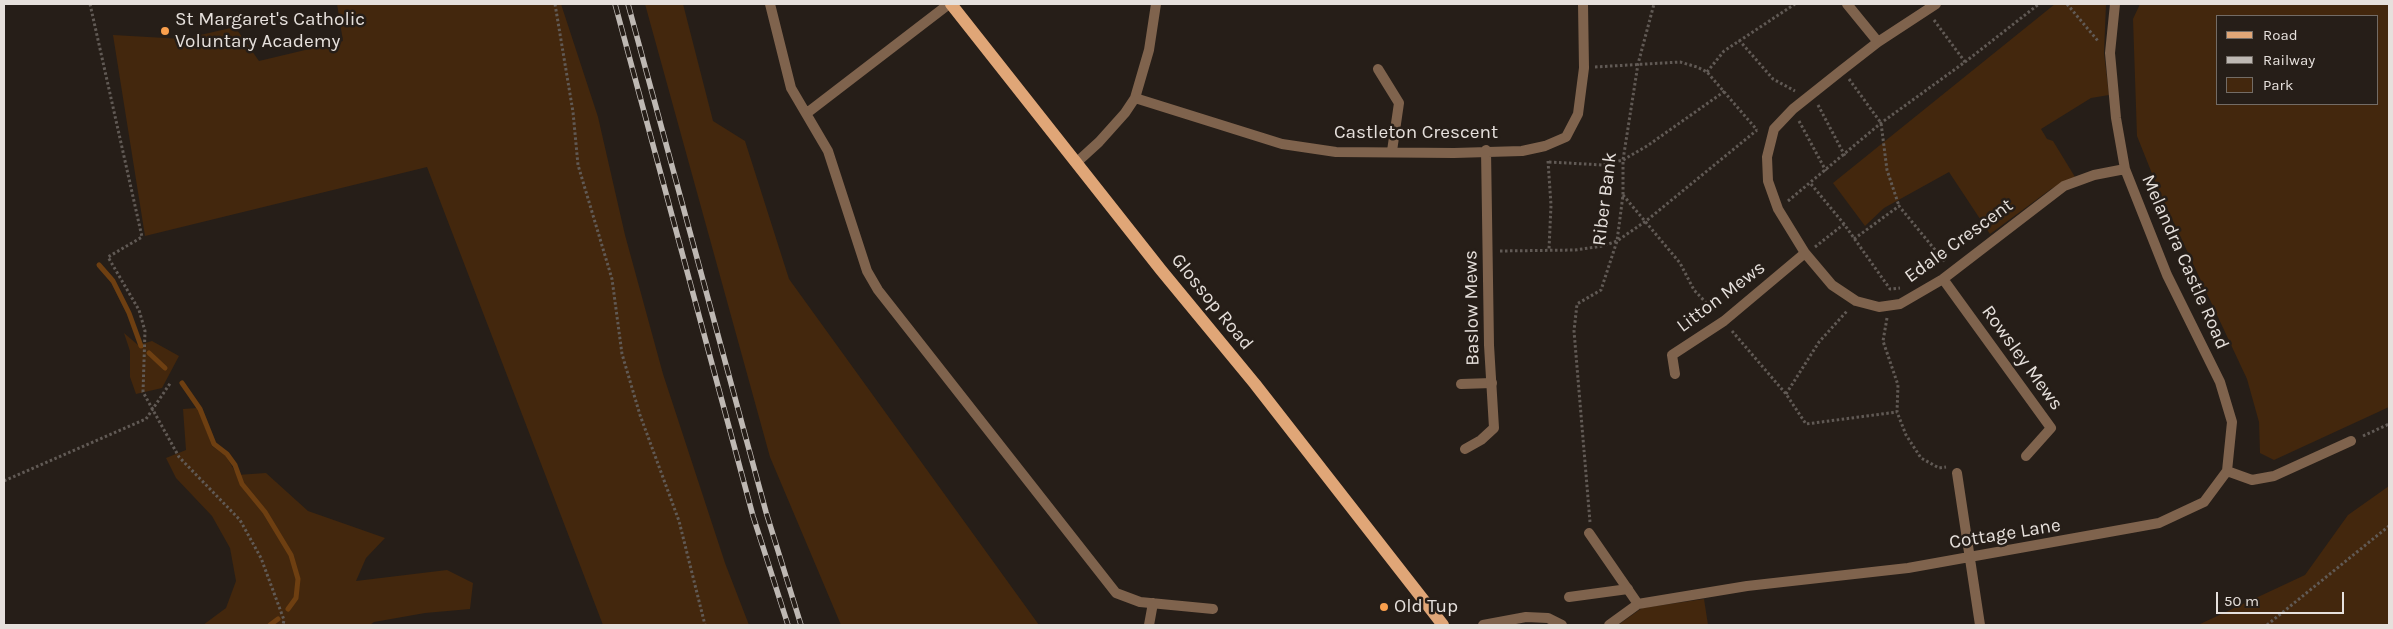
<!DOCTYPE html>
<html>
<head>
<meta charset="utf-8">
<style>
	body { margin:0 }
	#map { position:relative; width:2393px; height:629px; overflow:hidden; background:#261e18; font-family:Karla,sans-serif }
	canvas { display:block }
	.frame { position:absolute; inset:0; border:5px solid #e6e0dc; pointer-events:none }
	.legend { position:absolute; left:2216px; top:15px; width:162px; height:90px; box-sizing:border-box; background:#261e18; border:1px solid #736c66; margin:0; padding:6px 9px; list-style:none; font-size:15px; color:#e6e0dc }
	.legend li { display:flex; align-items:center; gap:10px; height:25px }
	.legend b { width:25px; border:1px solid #736c66 }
	.scale { position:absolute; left:2216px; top:592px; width:128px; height:22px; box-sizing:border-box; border:2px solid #e6e0dc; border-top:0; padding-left:6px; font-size:15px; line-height:18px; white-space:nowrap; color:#e6e0dc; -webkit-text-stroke:4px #261e18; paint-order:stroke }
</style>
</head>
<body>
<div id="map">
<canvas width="2393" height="629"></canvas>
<div class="frame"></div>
<ul class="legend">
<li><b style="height:6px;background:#e0a677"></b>Road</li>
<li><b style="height:6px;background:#beb8b3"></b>Railway</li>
<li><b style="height:14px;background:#43270d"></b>Park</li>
</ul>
<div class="scale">50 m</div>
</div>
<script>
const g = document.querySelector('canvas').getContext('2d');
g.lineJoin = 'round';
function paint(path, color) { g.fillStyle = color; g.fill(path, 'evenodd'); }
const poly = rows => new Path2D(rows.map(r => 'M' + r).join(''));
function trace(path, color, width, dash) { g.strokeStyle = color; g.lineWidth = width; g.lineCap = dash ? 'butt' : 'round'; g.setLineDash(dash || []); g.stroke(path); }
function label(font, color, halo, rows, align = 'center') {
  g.font = font + ' Karla,sans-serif'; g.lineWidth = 5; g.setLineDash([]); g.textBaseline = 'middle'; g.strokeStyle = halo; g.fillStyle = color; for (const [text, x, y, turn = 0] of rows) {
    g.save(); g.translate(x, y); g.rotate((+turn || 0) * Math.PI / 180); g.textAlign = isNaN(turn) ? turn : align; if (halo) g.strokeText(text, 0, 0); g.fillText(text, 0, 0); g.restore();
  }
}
paint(poly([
	[337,4,561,4,598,117,625,235,663,374,725,563,749,625,603,625,427,167,145,236,113,35,183,39,235,27,259,61,343,41],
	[645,4,683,4,713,121,745,141,789,279,1039,625,841,625,770,457],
	[2055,4,2106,4,2104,53,2109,95,2091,98,2041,129,2047,139,2053,141,2075,177,2051,189,1990,234,1949,172,1884,208,1865,226,1833,183],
	[2140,4,2389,4,2389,407,2274,460,2260,453,2259,422,2247,379,2159,191,2137,136,2133,19],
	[2217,16,2377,16,2377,104,2217,104],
	[124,333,138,345,152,341,179,356,162,388,136,394,130,377,130,351],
	[198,408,212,446,226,456,237,475,266,473,308,511,385,538,366,558,356,581,447,570,473,583,470,609,425,613,374,622,370,625,203,625,226,608,236,581,230,548,212,516,176,478,166,458,186,450,183,409],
	[2389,486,2389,625,2198,625,2305,575,2348,515],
	[1704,599,1708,625,1618,625,1642,608]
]), '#43270d');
trace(poly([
	[99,265,113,281,129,313,141,346],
	[149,353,165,368],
	[182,383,200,409,214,444,227,454,235,465,242,484,265,512,291,555,298,579,296,598,288,609],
	[270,625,278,619]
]), '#6e3f11', 5);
trace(poly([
	[90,4,142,237,108,257,139,310,145,331,143,392,179,457,240,520,261,558,284,620,283,625],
	[555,4,573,112,578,165,612,279,622,354,640,415,679,521,705,625],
	[2067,4,2098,41],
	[1934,20,1965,62],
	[1739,40,1773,79,1795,91],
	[1595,67,1680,62,1697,67,1707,72,1757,130],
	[1707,72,1724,51,1795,4],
	[1849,79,1881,123,1887,170,1899,206],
	[1818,105,1845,156],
	[1799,121,1826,171],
	[1548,161,1551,205,1549,249],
	[1549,162,1603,165,1623,160,1647,146,1725,91],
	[1811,184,1844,224,1890,289,1900,288],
	[1623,195,1680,263,1694,290,1715,312],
	[1788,201,1881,123,1965,62,2039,4],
	[1854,239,1899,206,1945,262],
	[1815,247,1844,224],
	[1500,251,1575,250,1603,246,1617,241,1646,221,1757,130],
	[1887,318,1883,341,1898,385,1897,412,1906,435,1921,458,1939,468,1946,467],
	[1732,331,1786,394,1806,424,1897,412],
	[1786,394,1819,342,1847,311],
	[2363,436,2389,424],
	[4,481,146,419,171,382],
	[1590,522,1574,331,1577,304,1601,290,1617,241,1623,195,1623,160,1638,64,1654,4],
	[2267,625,2389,526]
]), '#615a55', 3, [2.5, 2.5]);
trace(poly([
	[1461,384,1492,383],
	[1569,597,1628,589]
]), '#7f634d', 10);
trace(poly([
	[770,4,791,88,828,151,867,271,878,290,1116,593,1140,602,1213,609],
	[1847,4,1878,42],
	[1936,4,1878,42,1842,70,1793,109,1774,129,1767,157,1768,181,1778,209,1805,253,1832,285,1856,301,1879,307,1900,304,1943,279,2064,186,2094,175,2125,169],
	[2115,4,2110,53,2116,118,2125,169,2167,275,2220,382,2232,422,2227,471],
	[1378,69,1399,103,1392,151],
	[1135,98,1282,144,1336,152,1454,153,1522,151,1545,146,1566,137,1578,114,1584,68,1583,4],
	[807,113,949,4],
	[1076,163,1099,142,1125,113,1135,98,1149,50,1156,4],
	[1943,279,2051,428,2026,456],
	[1675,374,1672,355,1724,321,1805,253],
	[1465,449,1481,440,1494,428,1489,345,1486,150],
	[2227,471,2252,480,2274,476,2351,441],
	[1957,473,1980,625],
	[1589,533,1638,604],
	[1149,625,1153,603],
	[1483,625,1526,617,1548,618,1562,625],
	[1609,625,1638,604,1747,586,1908,568,2159,523,2204,502,2227,471]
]), '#7f634d', 10);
trace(poly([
	[951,4,1161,270,1255,384,1443,625]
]), '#e0a677', 12);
const rail = poly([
	[615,4,753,516,788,625],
	[628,4,766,512,801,625]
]);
trace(rail, '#beb8b3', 5.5);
trace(rail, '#261e18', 4, [11]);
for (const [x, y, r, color] of [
	[165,31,5,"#f99f4d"],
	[1384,607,5,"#f99f4d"]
]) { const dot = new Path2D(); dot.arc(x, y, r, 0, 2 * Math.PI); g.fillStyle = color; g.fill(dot); trace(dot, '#261e18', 2); }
label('19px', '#e6e0dc', '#261e18', [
	["St Margaret's Catholic",175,20],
	["Voluntary Academy",175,42],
	["Old Tup",1394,607]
], 'left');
label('19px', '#e6e0dc', '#261e18', [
	["Castleton Crescent",1416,133],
	["Riber Bank",1605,199,-83],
	["Edale Crescent",1959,241,-36],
	["Melandra Castle Road",2185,262,66],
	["Litton Mews",1721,297,-37],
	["Glossop Road",1212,302,51],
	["Baslow Mews",1472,308,-91],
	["Rowsley Mews",2022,358,54],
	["Cottage Lane",2005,534,-9]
]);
</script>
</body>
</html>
